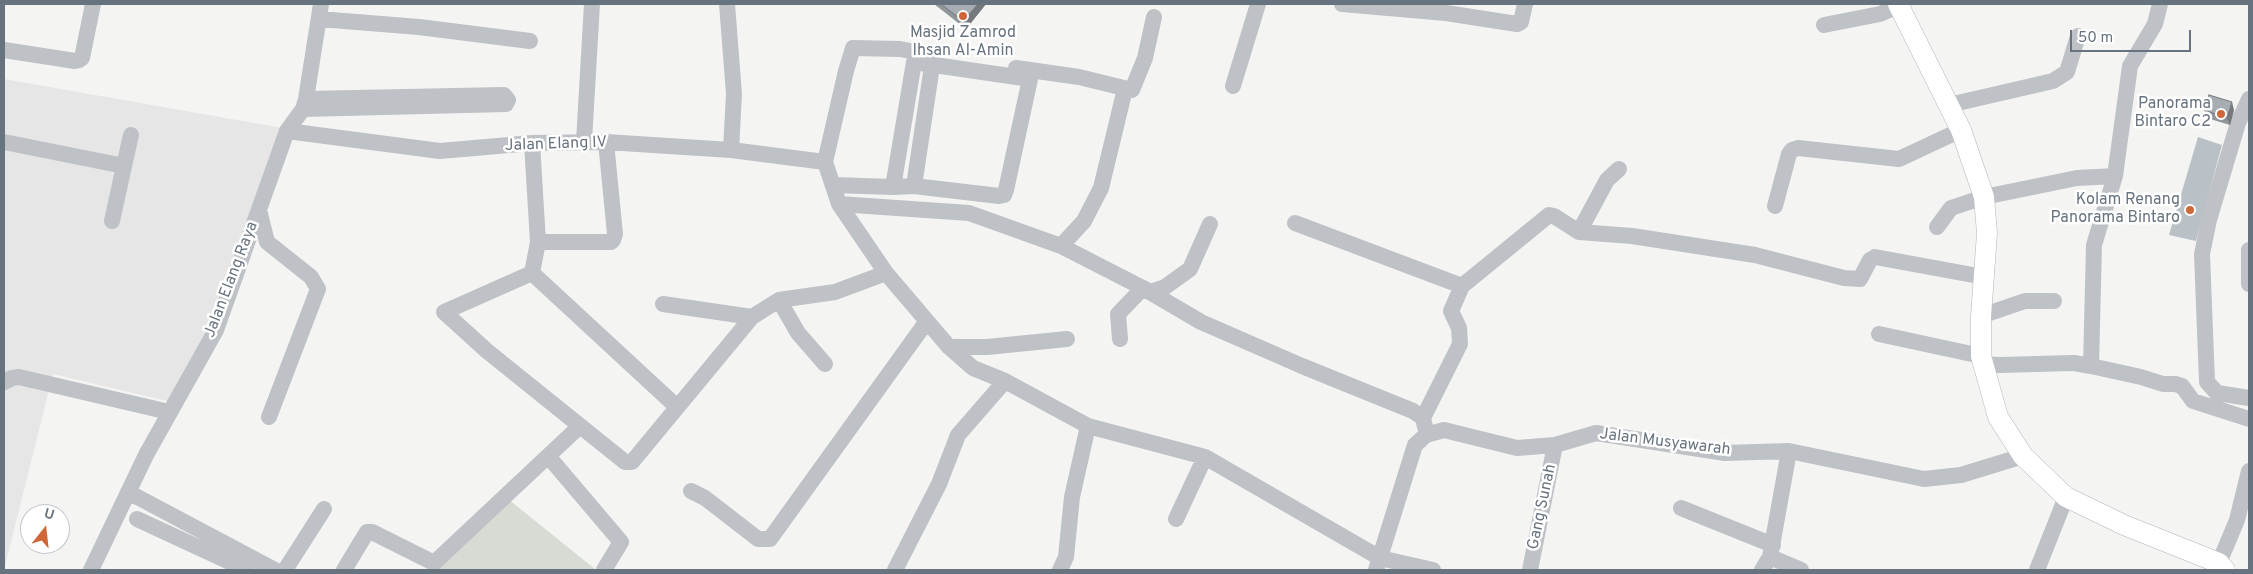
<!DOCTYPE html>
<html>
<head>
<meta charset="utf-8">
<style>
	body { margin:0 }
	#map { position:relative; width:2253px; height:574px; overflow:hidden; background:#f4f5f2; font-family:Overpass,sans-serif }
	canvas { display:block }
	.frame { position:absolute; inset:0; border:5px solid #67737f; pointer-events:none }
	.north { position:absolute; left:20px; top:504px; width:50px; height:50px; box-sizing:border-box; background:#fff; border:1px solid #c2c7cc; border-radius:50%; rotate:16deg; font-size:14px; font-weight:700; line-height:20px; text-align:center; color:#67737f }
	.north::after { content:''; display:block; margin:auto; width:18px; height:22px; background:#cf6738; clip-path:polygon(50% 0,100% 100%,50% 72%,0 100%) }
	.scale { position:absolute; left:2070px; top:30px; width:121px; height:22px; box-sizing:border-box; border:2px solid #67737f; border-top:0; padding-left:6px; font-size:15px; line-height:18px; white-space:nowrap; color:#67737f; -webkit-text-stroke:4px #fff; paint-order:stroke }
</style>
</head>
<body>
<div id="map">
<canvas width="2253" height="574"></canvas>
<div class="frame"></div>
<div class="north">U</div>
<div class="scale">50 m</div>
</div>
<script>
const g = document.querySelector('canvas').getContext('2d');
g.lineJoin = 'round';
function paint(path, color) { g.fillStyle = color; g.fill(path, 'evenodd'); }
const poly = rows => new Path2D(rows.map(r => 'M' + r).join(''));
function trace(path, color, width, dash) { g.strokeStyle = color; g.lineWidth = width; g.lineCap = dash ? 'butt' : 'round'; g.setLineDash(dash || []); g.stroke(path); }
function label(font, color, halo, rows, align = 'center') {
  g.font = font + ' Overpass,sans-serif'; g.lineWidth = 5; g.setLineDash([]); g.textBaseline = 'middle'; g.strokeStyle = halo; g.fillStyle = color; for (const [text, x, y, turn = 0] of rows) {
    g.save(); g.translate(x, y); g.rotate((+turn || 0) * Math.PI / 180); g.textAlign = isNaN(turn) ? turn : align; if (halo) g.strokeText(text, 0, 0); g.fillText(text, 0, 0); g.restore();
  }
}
paint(poly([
	[4,79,288,129,180,404,53,374,4,570]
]), '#e5e6e5');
paint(poly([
	[508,499,595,569,595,570,433,570]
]), '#d6dbd3');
paint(poly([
	[2198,137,2222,145,2196,241,2169,235]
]), '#b9c1c7');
const major = poly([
	[1898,4,1961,130,1984,197,1987,233,1981,316,1981,356,1998,417,2023,456,2066,497,2124,525,2219,563,2225,570]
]);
trace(major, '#b2b5b9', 21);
trace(poly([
	[727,4,734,94,731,150],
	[1342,4,1446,13,1517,24,1521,22,1525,4],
	[319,19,419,27,530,41],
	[1824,25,1880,14,1899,6],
	[4,50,75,61,79,60,82,58,93,4],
	[1016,68,1079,77,1132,90,1145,58,1154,17],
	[1233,86,1258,4],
	[2249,99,2238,123,2209,220,2202,254,2207,382,2217,393,2249,398],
	[1949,105,2053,81,2067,72,2078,36],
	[303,109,506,104,508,100,504,95,306,99],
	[287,131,440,151,532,143,606,142,731,150,825,162],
	[584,141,592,4],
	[4,142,124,166,112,221],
	[825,162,839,204,886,273,949,347,973,368,1005,381,1088,426,1205,457,1380,558,1433,570],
	[825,162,846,71,853,48,900,49,932,55],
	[124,166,131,135],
	[833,185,893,187,914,186,999,196,1004,195,1006,190,1030,79,914,62,893,187],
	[914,186,932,66],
	[839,204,969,213,1061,246,1143,288,1201,322,1302,366,1413,411,1423,418,1425,427],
	[1775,206,1789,154,1792,150,1798,148,1899,159,1961,130],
	[259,210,267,242,311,277,318,289,269,417],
	[1295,223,1462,286],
	[1937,227,1951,208,1984,197,2077,178,2115,176],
	[1579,232,1607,180,1619,169],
	[538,242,611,242,613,240,615,234,606,142],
	[1061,246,1084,221,1101,188,1125,89],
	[2249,250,2249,284],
	[532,273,444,312,487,351,625,462,632,462,752,317],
	[532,273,677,407],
	[532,273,538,242,532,143],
	[1150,292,1165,287,1190,269,1210,224],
	[779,300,798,333,825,364],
	[663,304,752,317,779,300,835,292,886,273],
	[1981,316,2025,301,2054,301],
	[1879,334,1981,356],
	[1120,339,1118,314,1143,288],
	[949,347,987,347,1067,339],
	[1983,364,1999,365,2074,363,2091,366,2141,377,2163,384,2175,384,2182,386,2193,401,2249,419],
	[2091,366,2094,245,2115,176,2130,66,2155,24,2160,4],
	[4,382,12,378,19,377,169,412],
	[1423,418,1460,344,1459,328,1451,311,1462,286,1549,215,1554,216,1579,232,1632,236,1755,255,1844,278,1860,279,1870,260,1875,257,1984,277],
	[548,456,621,542,604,570],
	[691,491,705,498,758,539,770,539,927,321],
	[128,492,275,570],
	[1681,508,1773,545],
	[137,519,247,570],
	[1176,519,1205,457],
	[1770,557,1801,570],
	[2219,563,2237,520,2249,471],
	[91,570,146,455,216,330,287,131,303,109,306,99,321,4],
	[285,570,324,509],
	[344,570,367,532,372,532,434,563,580,426],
	[895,570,939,484,958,435,1005,381],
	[1060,570,1066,557,1072,497,1088,426],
	[1376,570,1415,445,1426,435,1444,430,1517,448,1555,445,1596,433,1725,453,1789,451,1924,479,1961,475,2023,456],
	[1530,570,1555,445],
	[1762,570,1770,557,1789,451],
	[2037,570,2066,497]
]), '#bec1c5', 16);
trace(major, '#fff', 20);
paint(poly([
	[934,4,986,4,966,29],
	[2204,110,2234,110,2230,125,2207,118]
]), '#90959a');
paint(poly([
	[978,4,986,4,966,29,963,21],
	[2232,102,2234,110,2230,125,2227,118]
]), '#75797d');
const building = poly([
	[941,4,978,4,963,21,941,4],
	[2209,95,2232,102,2227,118,2204,110,2209,95]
]);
paint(building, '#a7adb3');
trace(building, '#75797d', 1);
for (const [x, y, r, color] of [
	[963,16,5,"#cf6738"],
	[2221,114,5,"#cf6738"],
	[2190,210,5,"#cf6738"]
]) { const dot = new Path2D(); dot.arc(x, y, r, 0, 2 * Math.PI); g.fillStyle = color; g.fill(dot); trace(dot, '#fff', 2); }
label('16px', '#67737f', '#fff', [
	["Masjid Zamrod",963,34,"center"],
	["Ihsan Al-Amin",963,52,"center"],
	["Panorama",2211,105],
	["Bintaro C2",2211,123],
	["Kolam Renang",2180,201],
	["Panorama Bintaro",2180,219]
], 'right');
label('16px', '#67737f', '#fff', [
	["Jalan Elang IV",556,145,-2],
	["Jalan Elang Raya",232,280,-69],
	["Jalan Musyawarah",1665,443,7],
	["Gang Sunah",1543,507,-78]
]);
</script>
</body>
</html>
